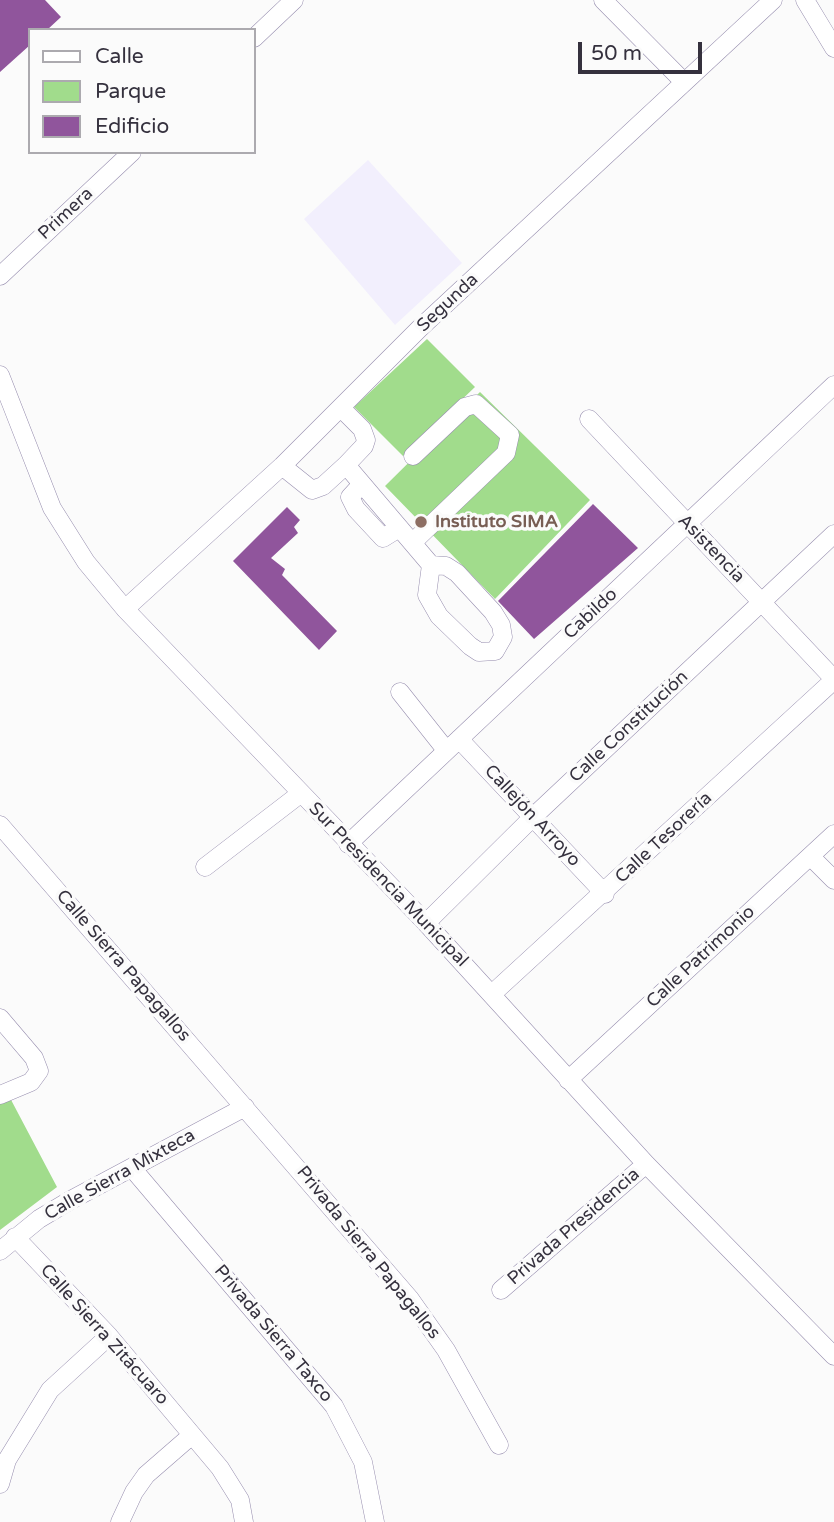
<!DOCTYPE html>
<html>
<head>
<meta charset="utf-8">
<style>
	body { margin:0 }
	#map { position:relative; width:834px; height:1522px; overflow:hidden; background:#fbfbfb; font-family:"Varela Round",sans-serif }
	canvas { display:block }
	.legend { position:absolute; left:28px; top:28px; width:228px; height:126px; box-sizing:border-box; background:#fbfbfb; border:2px solid #acaaaf; margin:0; padding:9px 12px; list-style:none; font-size:21px; color:#35313e }
	.legend li { display:flex; align-items:center; gap:14px; height:35px }
	.legend b { width:35px; border:2px solid #acaaaf }
	.scale { position:absolute; left:578px; top:42px; width:124px; height:32px; box-sizing:border-box; border:4px solid #35313e; border-top:0; padding-left:9px; font-size:21px; line-height:24px; white-space:nowrap; color:#35313e; -webkit-text-stroke:5px #fbfbfb; paint-order:stroke }
</style>
</head>
<body>
<div id="map">
<canvas width="834" height="1522"></canvas>
<ul class="legend">
<li><b style="height:9px;background:#fff"></b>Calle</li>
<li><b style="height:19px;background:#a1dc8c"></b>Parque</li>
<li><b style="height:19px;background:#90559c"></b>Edificio</li>
</ul>
<div class="scale">50 m</div>
</div>
<script>
const g = document.querySelector('canvas').getContext('2d');
g.lineJoin = 'round';
function paint(path, color) { g.fillStyle = color; g.fill(path, 'evenodd'); }
const poly = rows => new Path2D(rows.map(r => 'M' + r).join(''));
function trace(path, color, width, dash) { g.strokeStyle = color; g.lineWidth = width; g.lineCap = dash ? 'butt' : 'round'; g.setLineDash(dash || []); g.stroke(path); }
function label(font, color, halo, rows, align = 'center') {
  g.font = font + ' "Varela Round",sans-serif'; g.lineWidth = 7; g.setLineDash([]); g.textBaseline = 'middle'; g.strokeStyle = halo; g.fillStyle = color; for (const [text, x, y, turn = 0] of rows) {
    g.save(); g.translate(x, y); g.rotate((+turn || 0) * Math.PI / 180); g.textAlign = isNaN(turn) ? turn : align; if (halo) g.strokeText(text, 0, 0); g.fillText(text, 0, 0); g.restore();
  }
}
paint(poly([
	[368,160,462,263,395,325,304,219]
]), '#f2effd');
paint(poly([
	[427,339,475,387,403,456,354,407],
	[480,392,590,500,495,599,385,486],
	[9,1096,57,1187,0,1230,0,1100]
]), '#a1dc8c');
paint(poly([
	[0,0,45,0,61,17,47,30,30,30,30,45,0,72],
	[593,504,638,548,534,639,498,601],
	[287,507,300,520,294,527,298,533,271,558,285,569,282,575,337,631,319,650,233,561]
]), '#90559c');
const minor = poly([
	[603,0,684,82],
	[805,0,834,48],
	[254,38,294,0],
	[0,276,132,152],
	[0,375,52,508,86,562,125,609,426,923,646,1164,834,1356],
	[589,419,834,679],
	[346,465,431,565,446,566,457,573,493,612,501,625,503,637,495,651,479,652,470,646,439,616,427,595,431,565],
	[282,466,312,490,323,486,346,465,364,446,366,440,362,429,342,409],
	[361,485,350,497,356,509,383,538,399,528],
	[413,542,506,453,510,435,476,404,465,407,413,456],
	[125,609,282,466,420,328,773,0],
	[400,692,446,750],
	[459,739,605,894],
	[0,825,410,1299,446,1350,499,1445],
	[348,844,834,385],
	[810,856,834,880],
	[205,867,300,794],
	[426,923,533,817,834,534],
	[492,994,834,680],
	[0,1018,34,1058,39,1071,31,1082,0,1095],
	[568,1080,834,834],
	[132,1168,334,1406,363,1462,375,1522],
	[15,1237,109,1336,220,1468,240,1500,244,1522],
	[0,1251,39,1219,69,1201,245,1107],
	[501,1290,646,1164],
	[0,1484,7,1460,50,1390,109,1336],
	[120,1522,134,1492,146,1475,192,1435]
]);
trace(minor, '#968dae', 19);
trace(minor, '#fff', 18);
for (const [x, y, r, color] of [
	[421,522,7,"#8d6e63"]
]) { const dot = new Path2D(); dot.arc(x, y, r, 0, 2 * Math.PI); g.fillStyle = color; g.fill(dot); trace(dot, '#fbfbfb', 2.5); }
label('18px', '#35313e', '#fbfbfb', [
	["Primera",66,214,-43],
	["Segunda",448,303,-43],
	["Asistencia",711,549,46],
	["Cabildo",591,614,-43],
	["Calle Constitución",629,727,-43],
	["Callejón Arroyo",532,816,47],
	["Calle Tesorería",664,838,-43],
	["Sur Presidencia Municipal",388,885,46],
	["Calle Patrimonio",701,957,-43],
	["Calle Sierra Papagallos",123,966,49],
	["Calle Sierra Mixteca",120,1175,-29],
	["Privada Presidencia",574,1227,-41],
	["Privada Sierra Papagallos",368,1253,51],
	["Privada Sierra Taxco",273,1334,50],
	["Calle Sierra Zitácuaro",104,1335,48]
]);
label('bold 18px', '#785e54', '#fbfbfb', [
	["Instituto SIMA",435,522]
], 'left');
</script>
</body>
</html>
